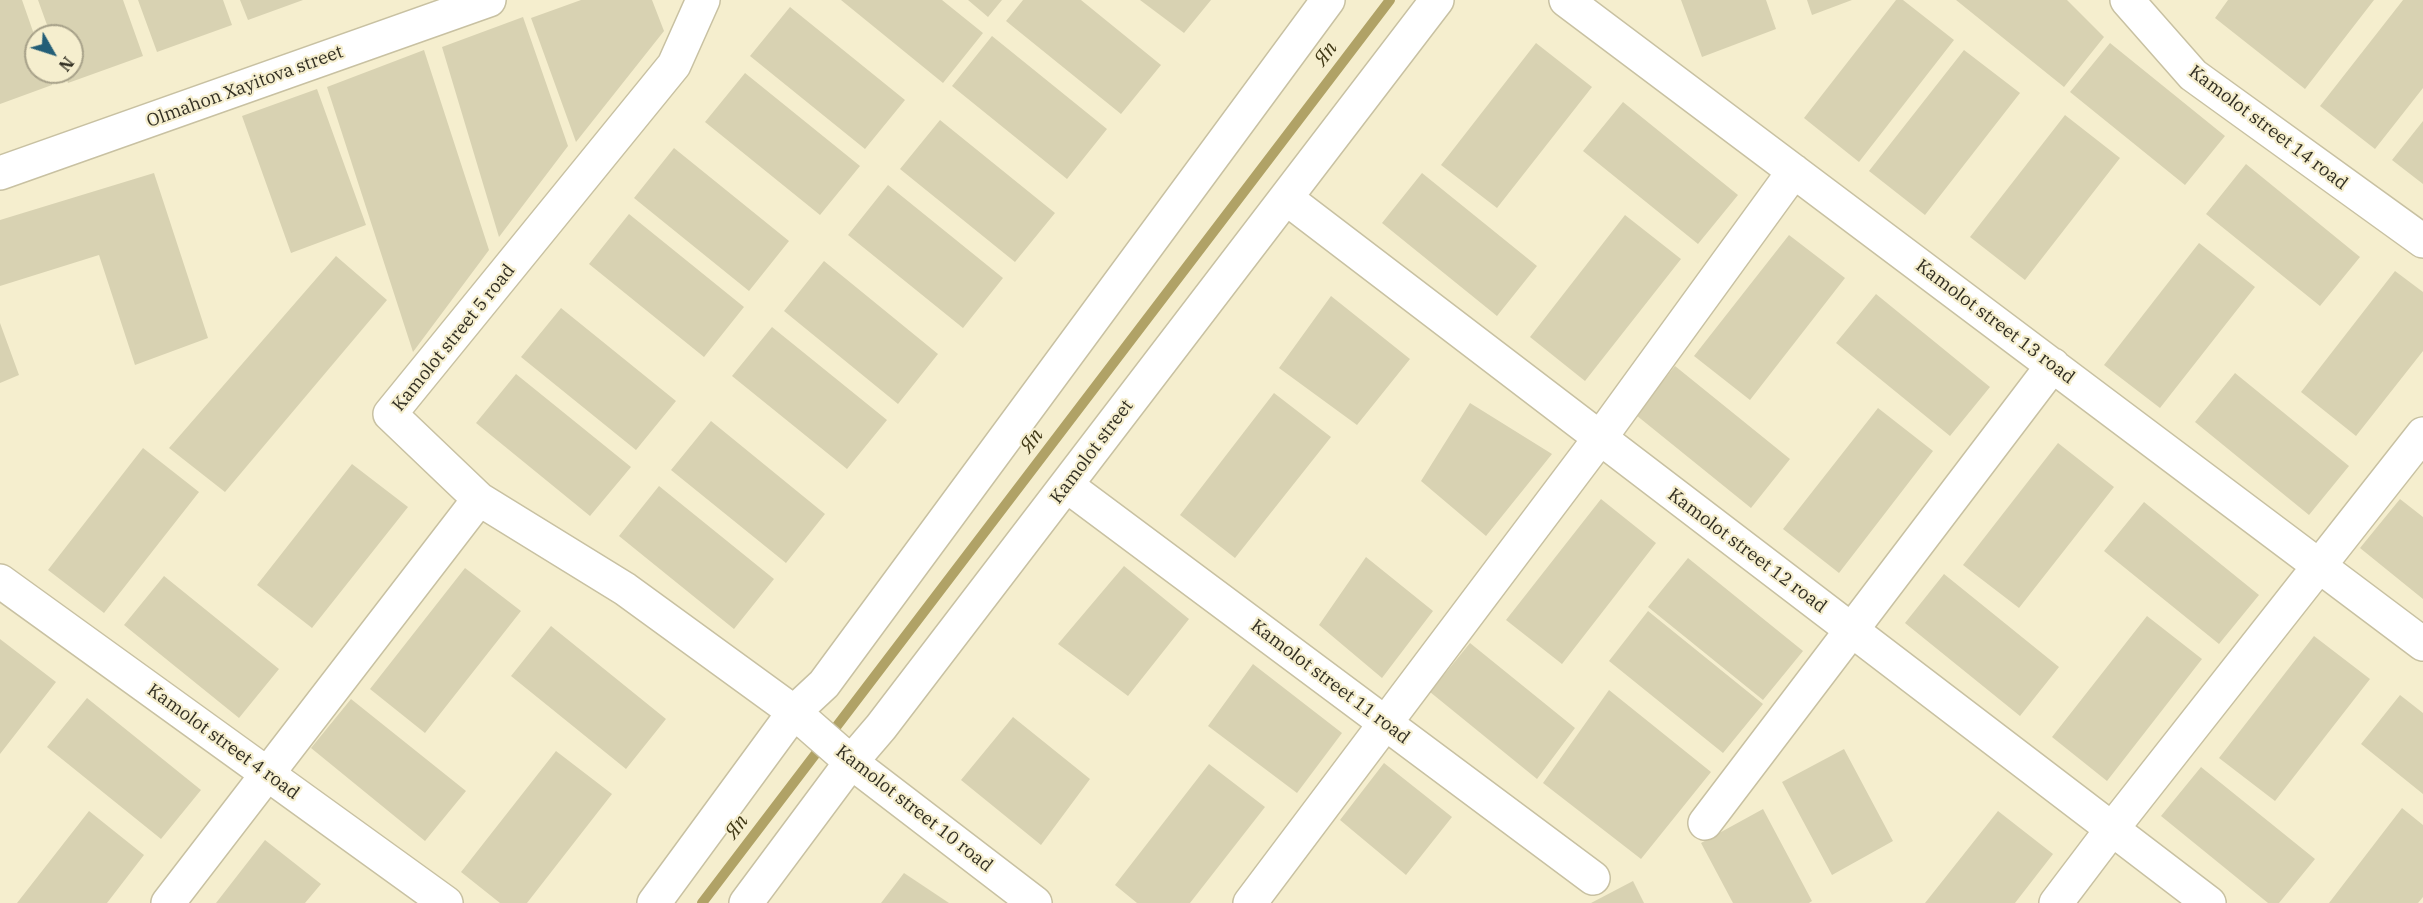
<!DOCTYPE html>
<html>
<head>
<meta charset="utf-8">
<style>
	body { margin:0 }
	#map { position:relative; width:2423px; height:903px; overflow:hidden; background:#f5eece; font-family:"IBM Plex Serif",serif }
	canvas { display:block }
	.north { position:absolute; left:24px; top:24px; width:60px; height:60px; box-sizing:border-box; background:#f5eece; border:2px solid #a7a189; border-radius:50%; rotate:129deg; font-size:16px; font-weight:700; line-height:24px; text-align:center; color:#312e22 }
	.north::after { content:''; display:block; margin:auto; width:21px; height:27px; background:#235e77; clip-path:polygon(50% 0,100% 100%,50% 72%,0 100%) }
</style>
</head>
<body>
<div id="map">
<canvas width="2423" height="903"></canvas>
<div class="north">N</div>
</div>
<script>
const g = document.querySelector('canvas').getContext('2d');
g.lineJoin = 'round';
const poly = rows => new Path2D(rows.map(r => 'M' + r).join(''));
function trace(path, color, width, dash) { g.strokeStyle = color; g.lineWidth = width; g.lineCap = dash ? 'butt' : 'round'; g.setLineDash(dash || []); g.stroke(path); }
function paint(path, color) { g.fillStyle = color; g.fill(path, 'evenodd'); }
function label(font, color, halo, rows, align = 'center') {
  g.font = font + ' "IBM Plex Serif",serif'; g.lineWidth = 4.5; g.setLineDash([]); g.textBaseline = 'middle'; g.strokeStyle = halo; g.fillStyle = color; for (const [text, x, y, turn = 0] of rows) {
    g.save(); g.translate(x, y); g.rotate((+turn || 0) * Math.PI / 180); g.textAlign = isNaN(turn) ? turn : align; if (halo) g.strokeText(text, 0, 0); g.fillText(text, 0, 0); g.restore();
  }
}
trace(poly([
	[702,903,1390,0]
]), '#b0a266', 10);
paint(poly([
	[0,0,22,0,36,40,36,72,48,72,52,85,0,104],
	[38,0,123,0,143,56,68,83,64,72,72,72,72,36,51,36],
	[138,0,223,0,232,25,157,52],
	[240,0,303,0,248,20],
	[581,0,652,0,664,31,576,142,531,18],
	[841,0,942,0,983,33,943,83],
	[968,0,1002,0,988,17],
	[1023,0,1081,0,1161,65,1121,114,1006,21],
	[1140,0,1211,0,1184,33],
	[1681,0,1766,0,1776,29,1702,57],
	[1807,0,1852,0,1812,15],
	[1896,0,1903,0,1954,40,1859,162,1804,118],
	[1956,0,2067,0,2104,37,2064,87],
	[2228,0,2374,0,2305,89,2215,18],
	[2403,0,2423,0,2423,88,2375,149,2320,106],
	[790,7,905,100,865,149,750,56],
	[523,17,568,146,499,237,442,47],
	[992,36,1107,129,1067,179,952,86],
	[1536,43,1592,87,1497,208,1441,165],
	[2110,43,2225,136,2185,185,2070,92],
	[424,50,489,250,413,352,327,87],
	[1964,50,2020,93,1925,215,1869,171],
	[745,73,860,166,820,215,705,122],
	[317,89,366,225,291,253,242,116],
	[1623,102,1738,195,1698,244,1583,151],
	[2065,115,2120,158,2025,280,1970,237],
	[940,120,1055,213,1015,262,900,169],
	[2423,121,2423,184,2392,160],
	[674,148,789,241,749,291,634,198],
	[2246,164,2360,257,2320,306,2206,214],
	[154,173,208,338,135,365,99,255,0,286,0,220],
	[1422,173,1537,266,1497,316,1382,223],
	[888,185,1003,278,963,328,848,235],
	[629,214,744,307,704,357,589,264],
	[1625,215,1681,259,1585,381,1530,337],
	[1789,235,1845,278,1750,400,1694,356],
	[2199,243,2255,287,2160,408,2104,365],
	[336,256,387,300,225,492,169,448],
	[824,261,938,354,898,404,784,311],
	[2395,271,2423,292,2423,351,2356,436,2301,392],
	[1876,294,1990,387,1950,436,1836,343],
	[1331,296,1410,359,1357,425,1279,368],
	[561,308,676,401,636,450,521,357],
	[0,323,19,375,0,383],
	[772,327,887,420,847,469,732,376],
	[1675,366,1790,459,1751,508,1636,415],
	[2235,373,2349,466,2309,515,2195,422],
	[516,374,631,467,590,516,476,423],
	[1274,393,1331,437,1235,558,1180,515],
	[1470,403,1552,454,1486,536,1421,481],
	[1878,408,1933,451,1839,573,1783,529],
	[711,421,825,514,786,563,671,470],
	[2058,443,2114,487,2019,608,1963,565],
	[143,448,199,492,104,613,48,570],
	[352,464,408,507,312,628,257,585],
	[659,486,774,579,734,629,619,536],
	[1601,499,1656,543,1562,664,1506,620],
	[2400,499,2423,517,2423,599,2360,548],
	[2144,502,2259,595,2219,644,2104,551],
	[1366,557,1433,611,1382,678,1319,625],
	[1688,558,1803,651,1763,700,1648,607],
	[1124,566,1189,619,1128,696,1058,644],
	[465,568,521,611,425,733,370,689],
	[1944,574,2059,667,2020,716,1905,623],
	[164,576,279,669,239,718,124,625],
	[1648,611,1763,704,1723,753,1609,661],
	[2147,616,2202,659,2107,781,2052,737],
	[551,626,666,719,626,769,511,676],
	[2314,636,2370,679,2275,801,2219,758],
	[0,639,56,682,0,754],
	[1470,643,1575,728,1537,779,1430,692],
	[1253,664,1342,733,1297,793,1208,726],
	[1609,690,1711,772,1641,859,1543,783],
	[2400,695,2423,713,2423,794,2361,744],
	[87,698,201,790,161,839,47,747],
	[351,699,466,791,425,841,311,748],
	[1013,717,1090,779,1041,845,961,780],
	[1844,749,1893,841,1832,875,1782,782],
	[556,751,612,794,527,903,500,903,461,872],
	[1384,763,1452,817,1406,875,1340,820],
	[1209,764,1265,807,1190,903,1137,903,1115,885],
	[2201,767,2315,859,2279,903,2268,903,2161,816],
	[2402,808,2423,825,2423,897,2418,903,2329,903],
	[1763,809,1812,901,1809,903,1733,903,1701,843],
	[89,811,144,855,107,903,17,903],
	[1998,811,2053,854,2015,903,1925,903],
	[265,840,321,884,305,903,216,903],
	[904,873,949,903,881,903],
	[1633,881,1644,903,1591,903]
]), '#d8d2b2');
const minor = poly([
	[703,0,674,65,390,414,479,499,625,589,794,712,851,762,1035,903],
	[1566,0,2423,644],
	[2127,0,2193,75,2423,241],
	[0,173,489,0],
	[1286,198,2209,903],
	[1066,485,1593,878],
	[0,581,446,903],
	[1705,823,2053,365],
	[168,903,479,499],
	[654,903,794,712,824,684,1328,0],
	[746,903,851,762,881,727,1437,0],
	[1250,903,1600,438,1794,171],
	[2056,903,2112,829,2423,434]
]);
trace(minor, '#c8c1a2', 36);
trace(minor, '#fff', 33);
label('18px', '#312e22', '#f5eece', [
	["Olmahon Xayitova street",245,87,-20],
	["Kamolot street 14 road",2268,128,37],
	["Kamolot street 13 road",1995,322,37],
	["Kamolot street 5 road",454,338,-51],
	["Kamolot street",1092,452,-53],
	["Kamolot street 12 road",1747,551,37],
	["Kamolot street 11 road",1330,682,37],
	["Kamolot street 4 road",223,742,36],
	["Kamolot street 10 road",914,809,38]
]);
label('italic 20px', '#403815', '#f5eece', [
	["Яп",1326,54,-53],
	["Яп",1032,441,-53],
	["Яп",737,827,-53]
]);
</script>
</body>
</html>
